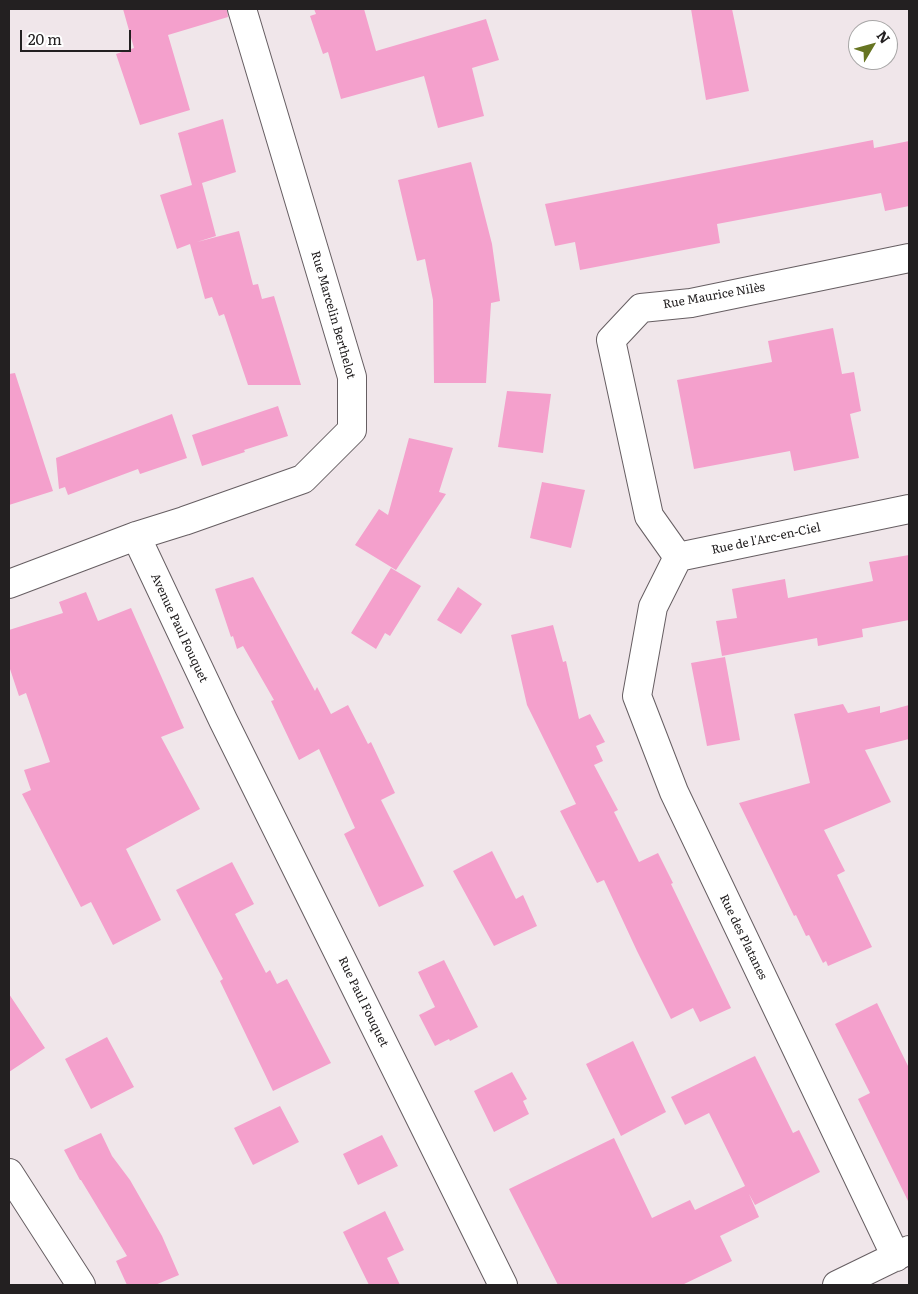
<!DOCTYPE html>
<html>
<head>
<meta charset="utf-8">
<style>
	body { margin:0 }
	#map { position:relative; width:918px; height:1294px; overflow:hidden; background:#f0e6ea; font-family:Literata,serif }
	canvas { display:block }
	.frame { position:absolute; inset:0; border:10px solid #232021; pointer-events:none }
	.north { position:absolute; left:848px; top:20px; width:50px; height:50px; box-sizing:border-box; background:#fff; border:1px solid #a7a6a6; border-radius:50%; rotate:53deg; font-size:14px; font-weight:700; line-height:20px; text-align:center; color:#232021 }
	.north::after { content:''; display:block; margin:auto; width:18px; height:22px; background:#677522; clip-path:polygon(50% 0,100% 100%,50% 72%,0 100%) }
	.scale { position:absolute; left:20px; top:30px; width:111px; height:22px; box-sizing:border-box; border:2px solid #232021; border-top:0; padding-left:6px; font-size:15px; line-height:18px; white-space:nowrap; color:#232021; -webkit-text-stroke:4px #fff; paint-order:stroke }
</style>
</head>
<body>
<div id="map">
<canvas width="918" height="1294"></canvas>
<div class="frame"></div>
<div class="north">N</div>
<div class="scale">20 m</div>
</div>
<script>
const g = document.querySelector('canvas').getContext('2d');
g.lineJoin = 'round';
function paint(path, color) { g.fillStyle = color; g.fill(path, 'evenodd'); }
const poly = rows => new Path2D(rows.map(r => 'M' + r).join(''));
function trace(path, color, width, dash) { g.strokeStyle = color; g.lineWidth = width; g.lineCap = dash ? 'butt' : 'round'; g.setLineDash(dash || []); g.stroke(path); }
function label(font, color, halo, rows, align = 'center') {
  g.font = font + ' Literata,serif'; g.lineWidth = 4; g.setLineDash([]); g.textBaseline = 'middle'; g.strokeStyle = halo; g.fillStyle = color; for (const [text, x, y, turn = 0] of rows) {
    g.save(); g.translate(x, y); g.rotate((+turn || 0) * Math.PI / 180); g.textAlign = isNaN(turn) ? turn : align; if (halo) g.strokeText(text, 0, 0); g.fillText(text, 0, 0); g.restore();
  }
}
paint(poly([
	[123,9,227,9,228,17,168,35,190,110,140,125,116,54,134,48],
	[314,9,364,9,376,51,486,19,499,60,472,68,484,116,438,128,424,76,341,99,328,52,323,54,310,16,316,14],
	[691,9,732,9,749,91,706,100],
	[223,119,236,172,202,183,216,236,197,242,239,231,253,285,258,284,262,299,274,296,301,385,248,385,224,314,219,316,212,297,205,299,190,244,177,249,160,195,192,185,178,133],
	[873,140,874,148,909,141,909,206,885,211,881,193,717,224,720,243,580,270,575,242,555,246,545,204],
	[471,162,492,244,500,301,491,303,486,383,434,383,433,300,425,259,417,261,398,180],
	[833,328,842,374,854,372,861,411,850,414,859,458,794,471,790,451,694,469,677,380,772,362,768,341],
	[15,373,53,491,9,505,9,374],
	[507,391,551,394,543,453,498,447],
	[278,406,288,436,244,450,245,452,202,466,192,435],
	[172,414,187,458,140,474,138,469,68,495,65,487,59,489,56,458],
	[409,438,453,448,439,492,446,494,396,570,355,545,379,509,388,515],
	[542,482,585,490,571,548,530,538],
	[909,555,909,620,862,629,863,637,818,646,817,638,722,656,716,621,737,618,732,589,785,579,788,598,873,581,869,562],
	[391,568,421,586,390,636,385,633,376,649,351,633],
	[253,577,315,691,317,687,331,714,348,705,368,744,371,742,395,793,381,800,424,886,379,907,344,834,355,828,319,749,299,760,271,701,274,700,243,646,237,649,233,636,231,637,215,589],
	[458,587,482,604,461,634,437,620],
	[86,592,98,621,131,608,184,728,161,737,200,809,126,849,161,920,113,945,91,902,81,907,22,794,31,790,24,770,50,762,26,693,19,696,9,666,9,630,63,613,59,602],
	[553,625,563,662,566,661,579,719,590,714,605,742,596,746,603,761,594,765,618,810,614,812,639,862,658,853,673,883,671,884,731,1008,700,1022,693,1008,671,1019,637,951,604,880,597,883,560,811,576,804,527,705,511,635],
	[725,657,740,740,707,746,691,663],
	[843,704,848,713,880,706,880,713,909,705,909,739,865,750,891,802,824,830,845,871,837,875,872,947,828,966,826,961,823,963,809,935,806,936,796,915,794,916,739,803,810,783,794,714],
	[492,851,516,899,523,895,537,926,494,946,453,871],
	[232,862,254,904,235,914,266,973,270,970,277,984,287,979,331,1063,273,1091,220,981,223,979,176,890],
	[444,960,478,1027,450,1041,449,1039,435,1046,419,1015,435,1007,418,972],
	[9,994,45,1048,9,1072],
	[877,1003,909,1068,909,1203,858,1099,870,1093,835,1024],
	[107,1037,134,1087,91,1109,65,1059],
	[633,1041,666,1112,621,1136,586,1064],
	[755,1056,793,1133,799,1130,820,1172,755,1205,749,1194,759,1217,720,1236,732,1261,682,1285,558,1285,509,1189,614,1138,652,1218,690,1200,695,1210,745,1186,709,1113,685,1125,671,1097],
	[512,1072,527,1099,523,1101,529,1114,494,1132,474,1091],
	[280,1106,299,1142,253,1165,234,1128],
	[101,1133,112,1156,130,1180,162,1236,179,1275,155,1285,127,1285,116,1261,127,1256,81,1180,80,1180,64,1150],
	[382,1135,398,1166,358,1185,343,1154],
	[385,1211,404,1250,387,1258,400,1285,369,1285,343,1232]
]), '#f4a0cc');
const street = poly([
	[136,536,223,720,503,1285],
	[678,557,649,516,611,340,641,308,691,303,909,258],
	[9,584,136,536,184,521,303,479,352,430,352,377,242,9],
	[896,1257,674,792,637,696,653,607,678,557,909,509],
	[837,1285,909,1250]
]);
const secondary = poly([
	[9,1173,81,1285]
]);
trace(street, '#665e62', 30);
trace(secondary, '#665e62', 30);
trace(street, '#fff', 28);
trace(secondary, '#fff', 28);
label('12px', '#232021', '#fff', [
	["Rue Maurice Nilès",714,296,-10],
	["Rue Marcelin Berthelot",333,315,74],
	["Rue de l'Arc-en-Ciel",766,539,-12],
	["Avenue Paul Fouquet",179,628,65],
	["Rue des Platanes",743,937,64],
	["Rue Paul Fouquet",363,1002,64]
]);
</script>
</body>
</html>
